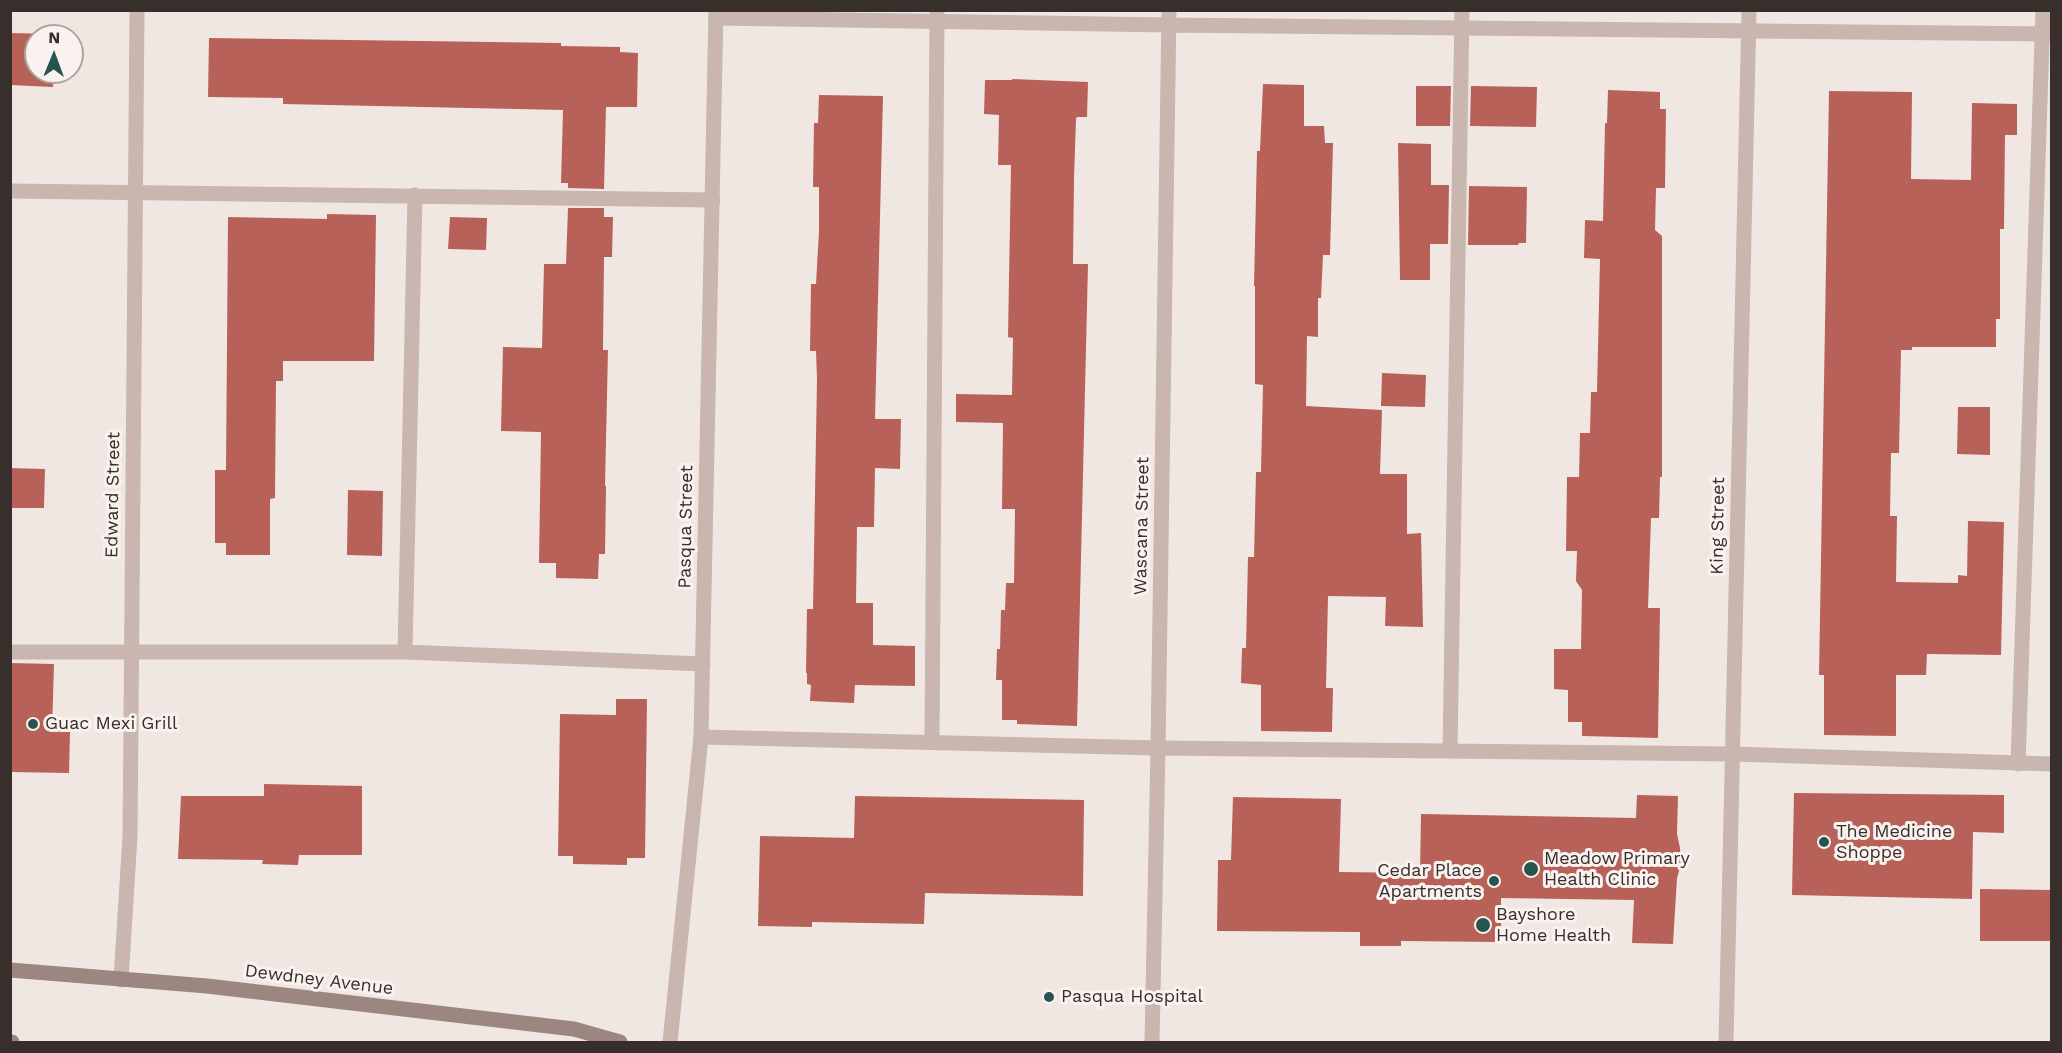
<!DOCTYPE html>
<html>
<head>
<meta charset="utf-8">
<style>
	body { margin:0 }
	#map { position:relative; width:2062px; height:1053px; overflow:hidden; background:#f1e7e2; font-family:"Work Sans",sans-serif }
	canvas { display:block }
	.frame { position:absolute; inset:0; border:12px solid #382e2c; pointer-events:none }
	.north { position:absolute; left:24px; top:24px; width:60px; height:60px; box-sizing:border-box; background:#f9f2ee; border:2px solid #aca4a0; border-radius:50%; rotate:1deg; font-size:16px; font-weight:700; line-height:24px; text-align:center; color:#382e2c }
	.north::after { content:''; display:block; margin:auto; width:21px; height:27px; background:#265450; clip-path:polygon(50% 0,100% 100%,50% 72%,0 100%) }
</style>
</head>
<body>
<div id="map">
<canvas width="2062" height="1053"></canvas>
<div class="frame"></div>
<div class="north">N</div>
</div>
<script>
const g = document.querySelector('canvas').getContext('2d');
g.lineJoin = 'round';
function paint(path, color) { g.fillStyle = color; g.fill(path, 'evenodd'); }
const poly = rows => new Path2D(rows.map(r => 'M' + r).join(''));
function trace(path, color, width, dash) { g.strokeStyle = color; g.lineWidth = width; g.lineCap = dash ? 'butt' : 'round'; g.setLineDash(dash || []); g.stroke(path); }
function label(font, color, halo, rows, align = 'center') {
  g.font = font + ' "Work Sans",sans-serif'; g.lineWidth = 6; g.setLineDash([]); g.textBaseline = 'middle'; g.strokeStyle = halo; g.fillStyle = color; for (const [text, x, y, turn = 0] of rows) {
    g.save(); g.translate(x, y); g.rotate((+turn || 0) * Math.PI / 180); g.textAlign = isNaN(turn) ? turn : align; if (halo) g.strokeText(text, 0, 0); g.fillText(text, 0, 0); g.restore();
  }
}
paint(poly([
	[10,33,55,34,55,36,36,36,36,72,54,72,53,87,10,85],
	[209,38,561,43,561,46,620,47,620,52,638,53,637,107,606,107,604,189,568,188,568,183,561,183,563,110,283,104,283,98,208,97],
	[1012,79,1088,82,1087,117,1077,117,1076,119,1074,178,1073,264,1088,264,1077,726,1017,724,1017,720,1002,720,1002,680,996,680,997,649,1000,649,1001,610,1005,610,1006,583,1014,583,1015,509,1002,509,1003,423,956,422,956,394,1012,395,1013,338,1008,337,1011,165,998,165,999,115,984,114,985,80,1012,80],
	[1263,84,1304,85,1304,126,1324,126,1325,143,1333,143,1330,255,1323,255,1321,298,1318,298,1318,337,1307,336,1306,406,1382,410,1380,474,1407,474,1407,534,1421,533,1423,627,1385,626,1386,597,1328,596,1326,688,1333,688,1332,732,1261,731,1261,685,1241,683,1242,648,1246,648,1248,557,1254,557,1256,472,1261,472,1263,385,1255,384,1255,286,1254,286,1257,151,1260,151],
	[1416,86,1451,86,1450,126,1416,126],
	[1471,86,1537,87,1536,127,1470,126],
	[1608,90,1660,92,1660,109,1666,109,1665,188,1656,188,1655,230,1662,236,1662,477,1660,477,1659,518,1651,518,1648,608,1660,608,1658,738,1582,736,1582,722,1568,722,1568,690,1554,689,1554,649,1581,649,1582,590,1576,581,1577,551,1566,551,1567,477,1579,477,1580,433,1590,433,1591,392,1597,392,1600,259,1584,258,1585,220,1603,221,1605,123,1607,123],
	[1829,91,1912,92,1911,179,1971,180,1972,103,2017,104,2017,135,2005,135,2004,229,2000,229,2000,319,1996,319,1996,347,1912,347,1912,350,1901,350,1899,453,1891,453,1890,516,1897,516,1896,582,1958,583,1958,575,1967,576,1968,521,2004,522,2001,655,1927,654,1926,675,1896,675,1896,736,1824,735,1824,675,1819,675],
	[819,95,883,96,875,419,901,419,900,469,875,468,874,527,857,527,856,603,873,603,873,645,915,646,915,686,855,685,854,703,810,701,811,685,807,684,807,673,806,673,807,609,813,609,817,379,816,351,810,351,811,284,816,284,819,231,819,187,813,187,814,123,818,123],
	[1398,143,1431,144,1431,185,1449,185,1448,244,1430,244,1430,280,1400,280],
	[1469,186,1527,187,1526,243,1519,243,1518,245,1468,245],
	[568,208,604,208,604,217,613,217,612,257,604,257,603,350,608,350,605,486,606,486,605,554,599,554,598,579,556,578,556,563,539,563,541,432,501,431,503,347,542,348,544,264,566,264],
	[327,214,376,215,374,361,283,361,283,381,276,381,275,498,270,499,270,555,226,555,226,543,215,543,215,470,226,470,228,217,327,219],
	[450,217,487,218,486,250,448,249],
	[1382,373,1426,375,1425,407,1381,406],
	[1958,407,1990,407,1990,455,1957,454],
	[10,468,45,469,44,508,10,508],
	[348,490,383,491,382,556,347,555],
	[10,663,54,664,52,731,70,732,69,773,10,772],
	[616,699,647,699,645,858,627,858,627,865,573,864,573,856,558,856,560,714,616,715],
	[264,784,362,786,362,855,299,855,298,865,262,864,263,860,178,859,181,796,264,796],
	[1794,793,2004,795,2004,833,1973,832,1972,899,1792,895],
	[1637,795,1678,796,1677,834,1680,848,1681,865,1677,878,1673,944,1632,943,1634,900,1501,898,1501,942,1401,941,1401,946,1360,946,1360,932,1217,931,1218,860,1231,860,1233,797,1341,799,1339,872,1420,873,1421,814,1636,818],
	[855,796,1084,800,1083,896,925,893,924,924,812,922,812,927,758,926,760,836,854,838],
	[1980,889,2052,890,2052,941,1980,941]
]), '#b86159');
trace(poly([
	[10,191,713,200],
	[10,652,405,652,703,664],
	[405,652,415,195],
	[701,737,1158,748,1732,754,2052,764],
	[932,741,937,10],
	[1450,751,1462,10],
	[2018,764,2043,10]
]), '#c8b6af', 15);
trace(poly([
	[716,18,1168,25,2052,34],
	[121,980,130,836,137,10],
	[1152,1042,1158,748,1169,10],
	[1726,1042,1749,10]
]), '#c8b6af', 15);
trace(poly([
	[670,1042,701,737,716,10]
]), '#c8b6af', 15);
trace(poly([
	[10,970,207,986,574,1029,620,1042],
	[10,1042,12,1042]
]), '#9b8680', 15);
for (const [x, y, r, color] of [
	[33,724,6,"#265450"],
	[1824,842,6,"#265450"],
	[1531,869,8,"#265450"],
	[1494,881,6,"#265450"],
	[1483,925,8,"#265450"],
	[1049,997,6,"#265450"]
]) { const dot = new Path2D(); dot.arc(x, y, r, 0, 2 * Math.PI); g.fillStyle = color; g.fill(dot); trace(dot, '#f9f2ee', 2); }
label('18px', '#382e2c', '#f9f2ee', [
	["Edward Street",113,495,-89],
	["Wascana Street",1142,526,-89],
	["King Street",1718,526,-89],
	["Pasqua Street",686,527,-89],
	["Dewdney Avenue",319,980,7]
]);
label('18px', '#382e2c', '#f9f2ee', [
	["Guac Mexi Grill",45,724],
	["The Medicine",1836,832],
	["Shoppe",1836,853],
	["Meadow Primary",1544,859],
	["Health Clinic",1544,880],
	["Cedar Place",1482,871,"right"],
	["Apartments",1482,892,"right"],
	["Bayshore",1496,915],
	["Home Health",1496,936],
	["Pasqua Hospital",1061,997]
], 'left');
</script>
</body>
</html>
